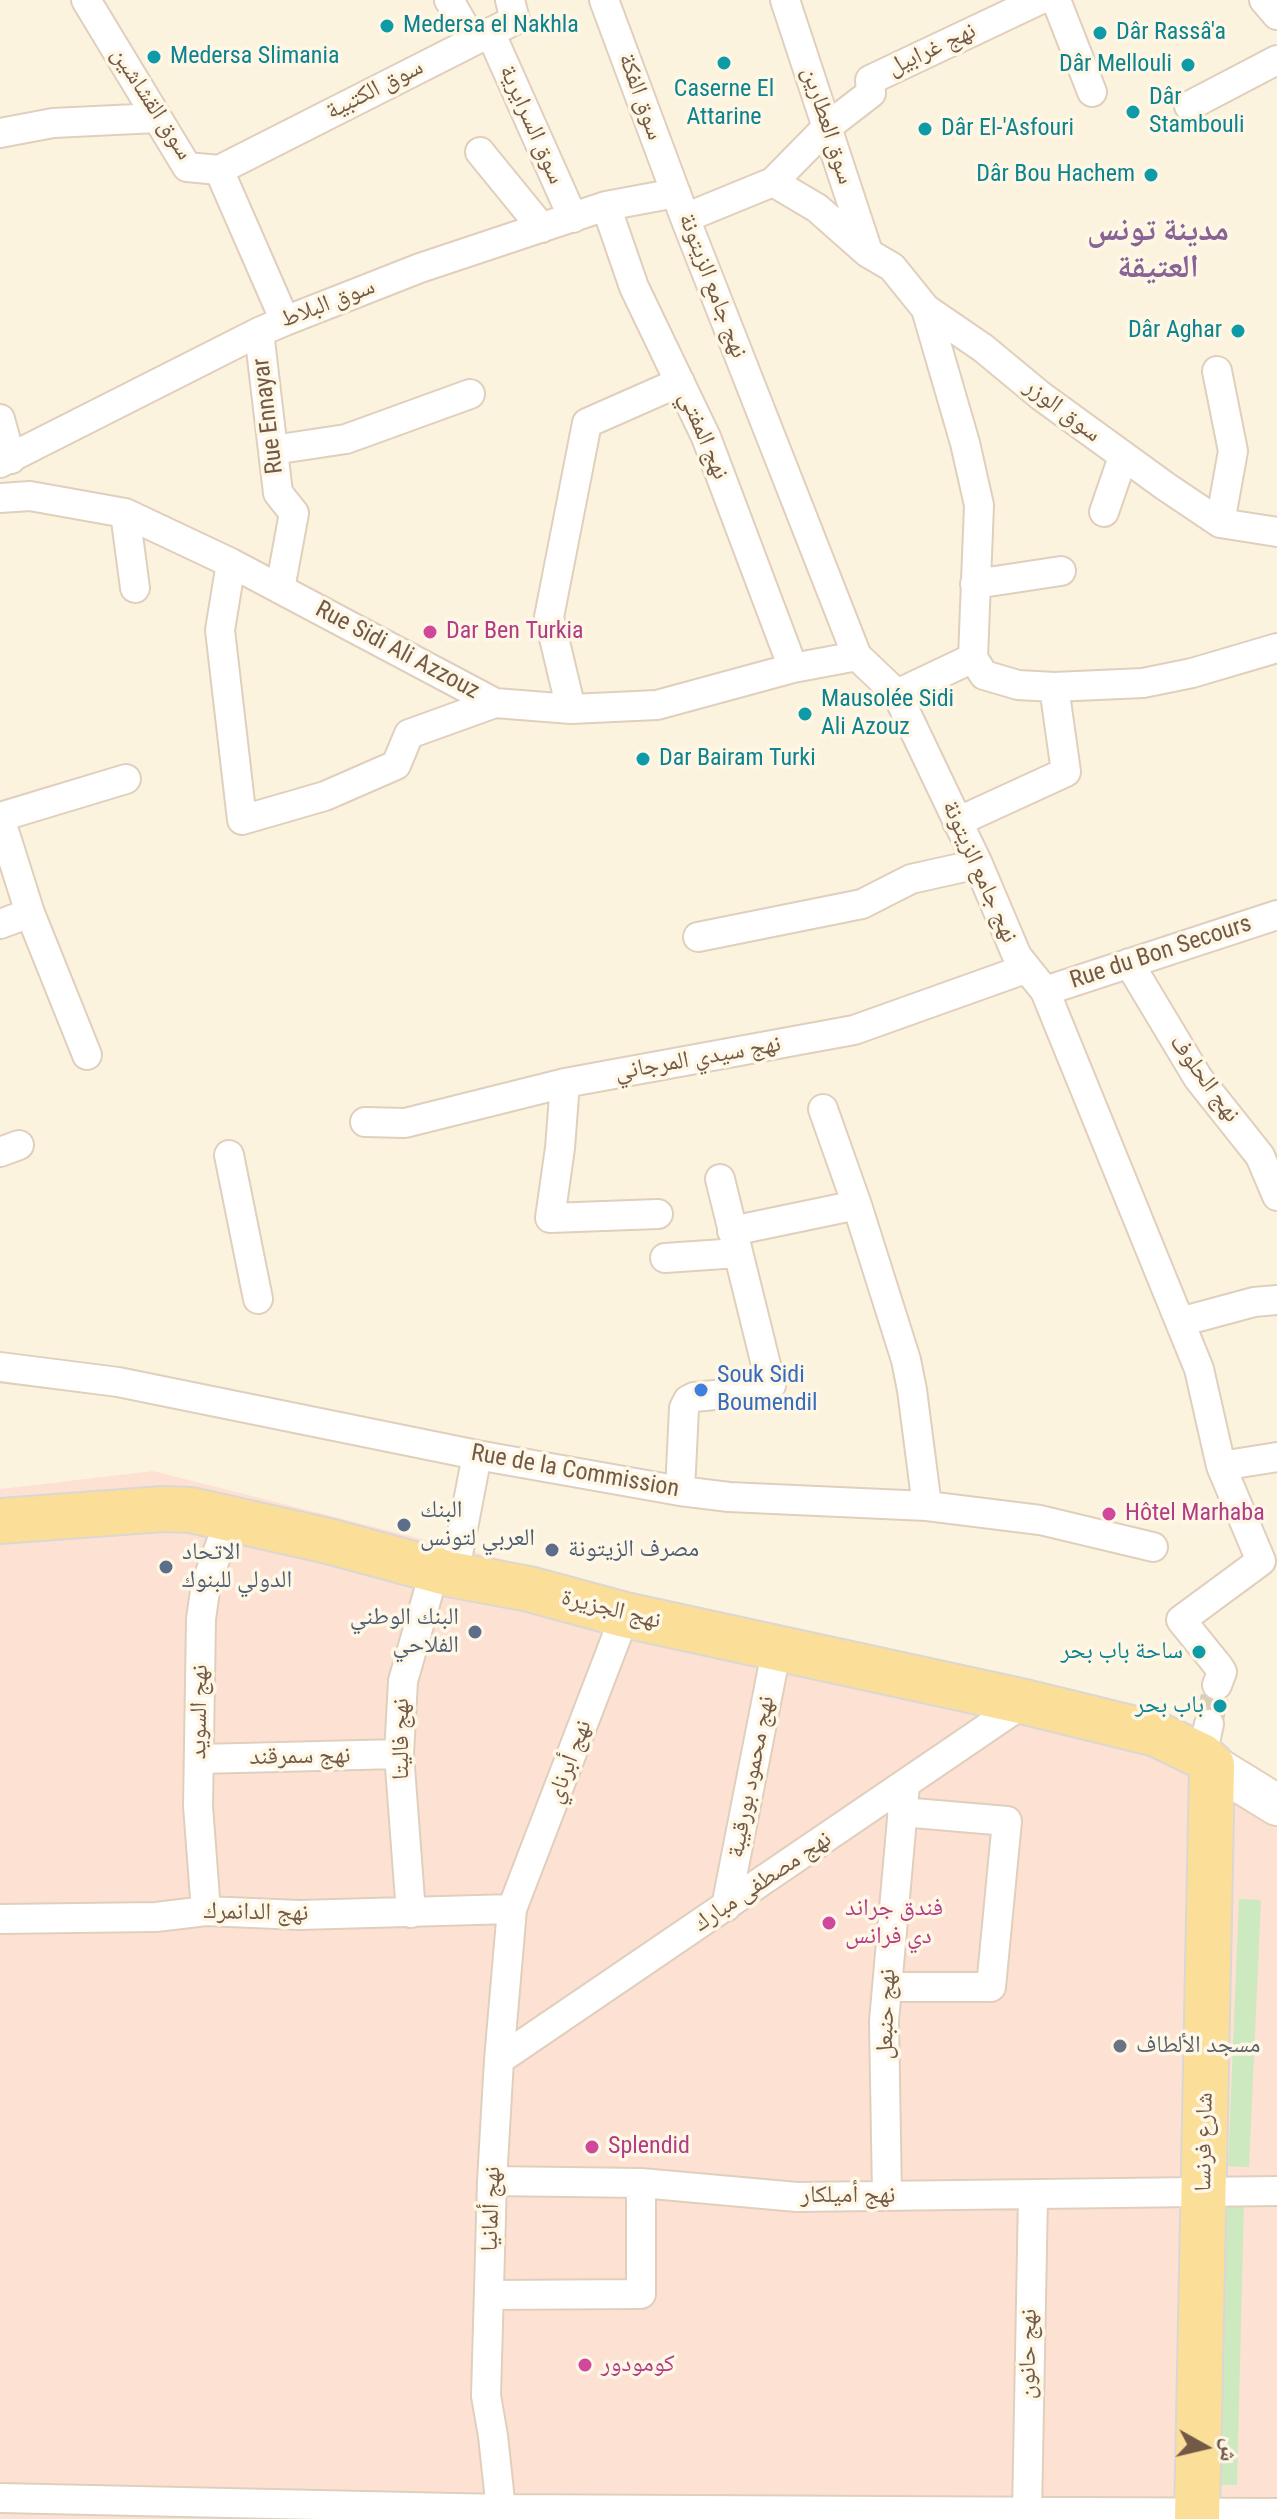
<!DOCTYPE html>
<html>
<head>
<meta charset="utf-8">
<style>
	body { margin:0 }
	#map { position:relative; width:1277px; height:2519px; overflow:hidden; background:#fcf3df; font-family:"Roboto Condensed","Noto Naskh Arabic",sans-serif }
	canvas { display:block }
	.north { position:absolute; left:1165px; top:2407px; width:80px; height:80px; -webkit-text-stroke:6px #fff7e5; paint-order:stroke; rotate:98deg; font-size:22px; font-weight:700; line-height:32px; text-align:center; color:#725a47 }
	.north::after { content:''; display:block; margin:auto; width:28px; height:36px; background:#725a47; clip-path:polygon(50% 0,100% 100%,50% 72%,0 100%) }
</style>
</head>
<body>
<div id="map">
<canvas width="1277" height="2519"></canvas>
<div class="north">ش</div>
</div>
<script>
const g = document.querySelector('canvas').getContext('2d');
g.lineJoin = 'round';
function paint(path, color) { g.fillStyle = color; g.fill(path, 'evenodd'); }
const poly = rows => new Path2D(rows.map(r => 'M' + r).join(''));
function trace(path, color, width, dash) { g.strokeStyle = color; g.lineWidth = width; g.lineCap = dash ? 'butt' : 'round'; g.setLineDash(dash || []); g.stroke(path); }
function label(font, color, halo, rows, align = 'center') {
  g.font = font + ' "Roboto Condensed","Noto Naskh Arabic",sans-serif'; g.lineWidth = 7; g.setLineDash([]); g.textBaseline = 'middle'; g.strokeStyle = halo; g.fillStyle = color; for (const [text, x, y, turn = 0] of rows) {
    g.save(); g.translate(x, y); g.rotate((+turn || 0) * Math.PI / 180); g.textAlign = isNaN(turn) ? turn : align; if (halo) g.strokeText(text, 0, 0); g.fillText(text, 0, 0); g.restore();
  }
}
paint(poly([
	[153,1471,656,1598,1046,1683,1173,1720,1277,1788,1277,2519,0,2519,0,1489]
]), '#fde2d3');
paint(poly([
	[1239,1899,1261,1900,1249,2167,1228,2166],
	[1215,2201,1244,2202,1237,2485,1208,2485]
]), '#cce9bf');
trace(poly([
	[1209,1724,1217,1685]
]), '#dacdb9', 28, [28, 14]);
const street = poly([
	[86,0,187,167,219,170,285,321],
	[449,0,472,40],
	[604,0,685,218,857,656,897,694,978,864,1017,956,1045,991,1199,1369,1221,1466,1261,1561,1181,1620,1219,1667,1222,1672,1217,1685],
	[785,0,868,252],
	[1056,0,1092,92],
	[1264,0,1277,15],
	[490,32,573,218],
	[1189,106,1277,60],
	[0,133,53,123,157,118],
	[480,152,542,228],
	[219,170,515,20,510,0],
	[773,182,817,208,868,253,892,267,926,309,983,348,1041,396,1165,486,1220,523,1277,532],
	[606,206,634,287,706,437,793,668],
	[685,218,773,182,827,127,871,93,870,80,1039,0],
	[926,309,965,443,979,505,973,658],
	[259,332,278,493,294,513,280,589],
	[1217,371,1233,451,1220,523],
	[0,419,11,459],
	[273,450,346,439,470,394],
	[0,463,259,332,285,321,420,268,606,206,676,193],
	[0,498,30,496,125,513,231,563,495,703,571,709,657,705,793,668,857,656],
	[1104,512,1123,457],
	[125,513,135,588],
	[231,563,220,630,242,820,325,796,396,765,409,734,495,703],
	[975,584,1061,571],
	[897,694,973,658,984,675,1018,685,1054,687,1143,683,1192,673,1277,648],
	[571,709,549,617,587,423,680,382],
	[0,817,126,779],
	[0,818,30,913,87,1055],
	[957,822,1066,772,1054,687],
	[0,924,30,913],
	[698,937,862,904,911,879,978,864],
	[1129,963,1198,1078,1260,1156,1277,1196],
	[1045,991,1277,915],
	[565,1083,560,1148,550,1218,658,1214],
	[823,1109,857,1205,906,1360,912,1390,927,1506],
	[365,1122,405,1123,565,1083,854,1030,1025,969],
	[0,1152,19,1145],
	[229,1155,258,1299],
	[732,1231,857,1205],
	[665,1258,738,1253],
	[1180,1322,1254,1302,1277,1300],
	[0,1367,118,1382,477,1455,680,1491,729,1497,927,1506,1040,1520,1153,1547],
	[1221,1466,1277,1457],
	[680,1491,684,1408,688,1400,694,1397,766,1390,771,1385,720,1179],
	[454,1575,477,1455],
	[1202,1756,1209,1724],
	[200,1759,399,1754],
	[726,1907,777,1647],
	[206,1911,198,1806,201,1619,206,1584,230,1518],
	[411,1913,399,1754,403,1681,435,1569],
	[0,1919,156,1917,206,1911,299,1915,512,1909],
	[887,1987,991,1987,1007,1821,902,1812],
	[499,2060,1025,1702],
	[492,2181,641,2183,797,2197,1277,2191],
	[887,2196,884,2021,905,1785],
	[489,2295,641,2294,641,2183],
	[0,2498,502,2509,1277,2513],
	[1027,2513,1033,2195],
	[502,2519,493,2436,486,2396,492,2181,499,2060,512,1909,625,1615]
]);
const secondary = poly([
	[1212,1765,1277,1805]
]);
const primary = poly([
	[0,1521,163,1509,191,1510,328,1541,454,1575,529,1589,625,1615,1025,1702,1156,1734,1202,1756,1212,1765,1197,2519]
]);
trace(street, '#e0cfbc', 32);
trace(secondary, '#e5d1ba', 44);
trace(primary, '#ddd7d3', 48);
trace(street, '#fff', 28);
trace(secondary, '#fff', 40);
trace(primary, '#fbde97', 44);
for (const [x, y, r, color] of [
	[387,26,8,"#0f9aa8"],
	[1100,33,8,"#0f9aa8"],
	[154,57,8,"#0f9aa8"],
	[724,63,8,"#0f9aa8"],
	[1188,65,8,"#0f9aa8"],
	[1133,112,8,"#0f9aa8"],
	[925,129,8,"#0f9aa8"],
	[1151,175,8,"#0f9aa8"],
	[1238,331,8,"#0f9aa8"],
	[430,632,8,"#d1479c"],
	[805,714,8,"#0f9aa8"],
	[643,759,8,"#0f9aa8"],
	[701,1390,8,"#3f7fe0"],
	[1109,1514,8,"#d1479c"],
	[404,1525,8,"#5c6f8a"],
	[552,1550,8,"#5c6f8a"],
	[166,1567,8,"#5c6f8a"],
	[475,1632,8,"#5c6f8a"],
	[1199,1652,8,"#0f9aa8"],
	[1220,1706,8,"#0f9aa8"],
	[829,1923,8,"#d1479c"],
	[1120,2046,8,"#6b7280"],
	[592,2147,8,"#d1479c"],
	[585,2365,8,"#d1479c"]
]) { const dot = new Path2D(); dot.arc(x, y, r, 0, 2 * Math.PI); g.fillStyle = color; g.fill(dot); trace(dot, '#fff7e5', 3); }
label('24px', '#0d838f', '#fff7e5', [
	["Medersa el Nakhla",403,26],
	["Dâr Rassâ'a",1116,33],
	["Medersa Slimania",170,57],
	["Dâr Mellouli",1172,65,"right"],
	["Caserne El",724,90,"center"],
	["Attarine",724,118,"center"],
	["Dâr",1149,98],
	["Stambouli",1149,126],
	["Dâr El-'Asfouri",941,129],
	["Dâr Bou Hachem",1135,175,"right"],
	["Dâr Aghar",1222,331,"right"],
	["Mausolée Sidi",821,700],
	["Ali Azouz",821,728],
	["Dar Bairam Turki",659,759],
	["ساحة باب بحر",1183,1652,"right"],
	["باب بحر",1204,1706,"right"]
], 'left');
label('24px', '#725a47', '#fff7e5', [
	["نهج غرابيل",932,50,-25],
	["سوق الكتبية",375,90,-27],
	["سوق الفكة",640,97,70],
	["سوق القشاشين",151,104,57],
	["سوق السرايرية",531,125,66],
	["سوق العطارين",827,126,72],
	["نهج جامع الزيتونة",712,286,69],
	["سوق البلاط",328,304,-21],
	["سوق الوزر",1062,411,37],
	["Rue Ennayar",269,416,-97],
	["نهج المفتي",703,436,67],
	["Rue Sidi Ali Azzouz",397,651,28],
	["نهج جامع الزيتونة",979,872,66],
	["Rue du Bon Secours",1161,953,-18],
	["نهج سيدي المرجاني",698,1059,-10],
	["نهج الحلوف",1204,1079,54],
	["Rue de la Commission",575,1472,10],
	["نهج الجزيرة",611,1610,14],
	["نهج السويد",200,1712,-89],
	["نهج فاليتا",402,1739,-90],
	["نهج سمرقند",300,1757,-1],
	["نهج أبرناي",570,1762,-69],
	["نهج محمود بورقيبة",752,1777,-79],
	["نهج مصطفى مبارك",763,1882,-34],
	["نهج الدانمرك",256,1913,1],
	["نهج حنبعل",887,2014,-88],
	["شارع فرنسا",1205,2142,-89],
	["نهج أميلكار",848,2196],
	["نهج ألمانيا",492,2209,-88],
	["نهج حانون",1029,2354,-89]
]);
label('24px', '#b23c85', '#fff7e5', [
	["Dar Ben Turkia",446,632],
	["Hôtel Marhaba",1125,1514],
	["فندق جراند",845,1909],
	["دي فرانس",845,1937],
	["Splendid",608,2147],
	["كومودور",601,2365]
], 'left');
label('24px', '#366cbe', '#fff7e5', [
	["Souk Sidi",717,1376],
	["Boumendil",717,1404]
], 'left');
label('24px', '#4e5e75', '#fff7e5', [
	["البنك",420,1511],
	["العربي لتونس",420,1539],
	["مصرف الزيتونة",568,1550],
	["الاتحاد",182,1553],
	["الدولي للبنوك",182,1581],
	["البنك الوطني",459,1618,"right"],
	["الفلاحي",459,1646,"right"]
], 'left');
label('24px', '#5b616d', '#fff7e5', [
	["مسجد الألطاف",1136,2046]
], 'left');
label('bold 32px', '#886396', '#fff7e5', [
	["مدينة تونس",1158,232],
	["العتيقة",1158,269]
]);
</script>
</body>
</html>
